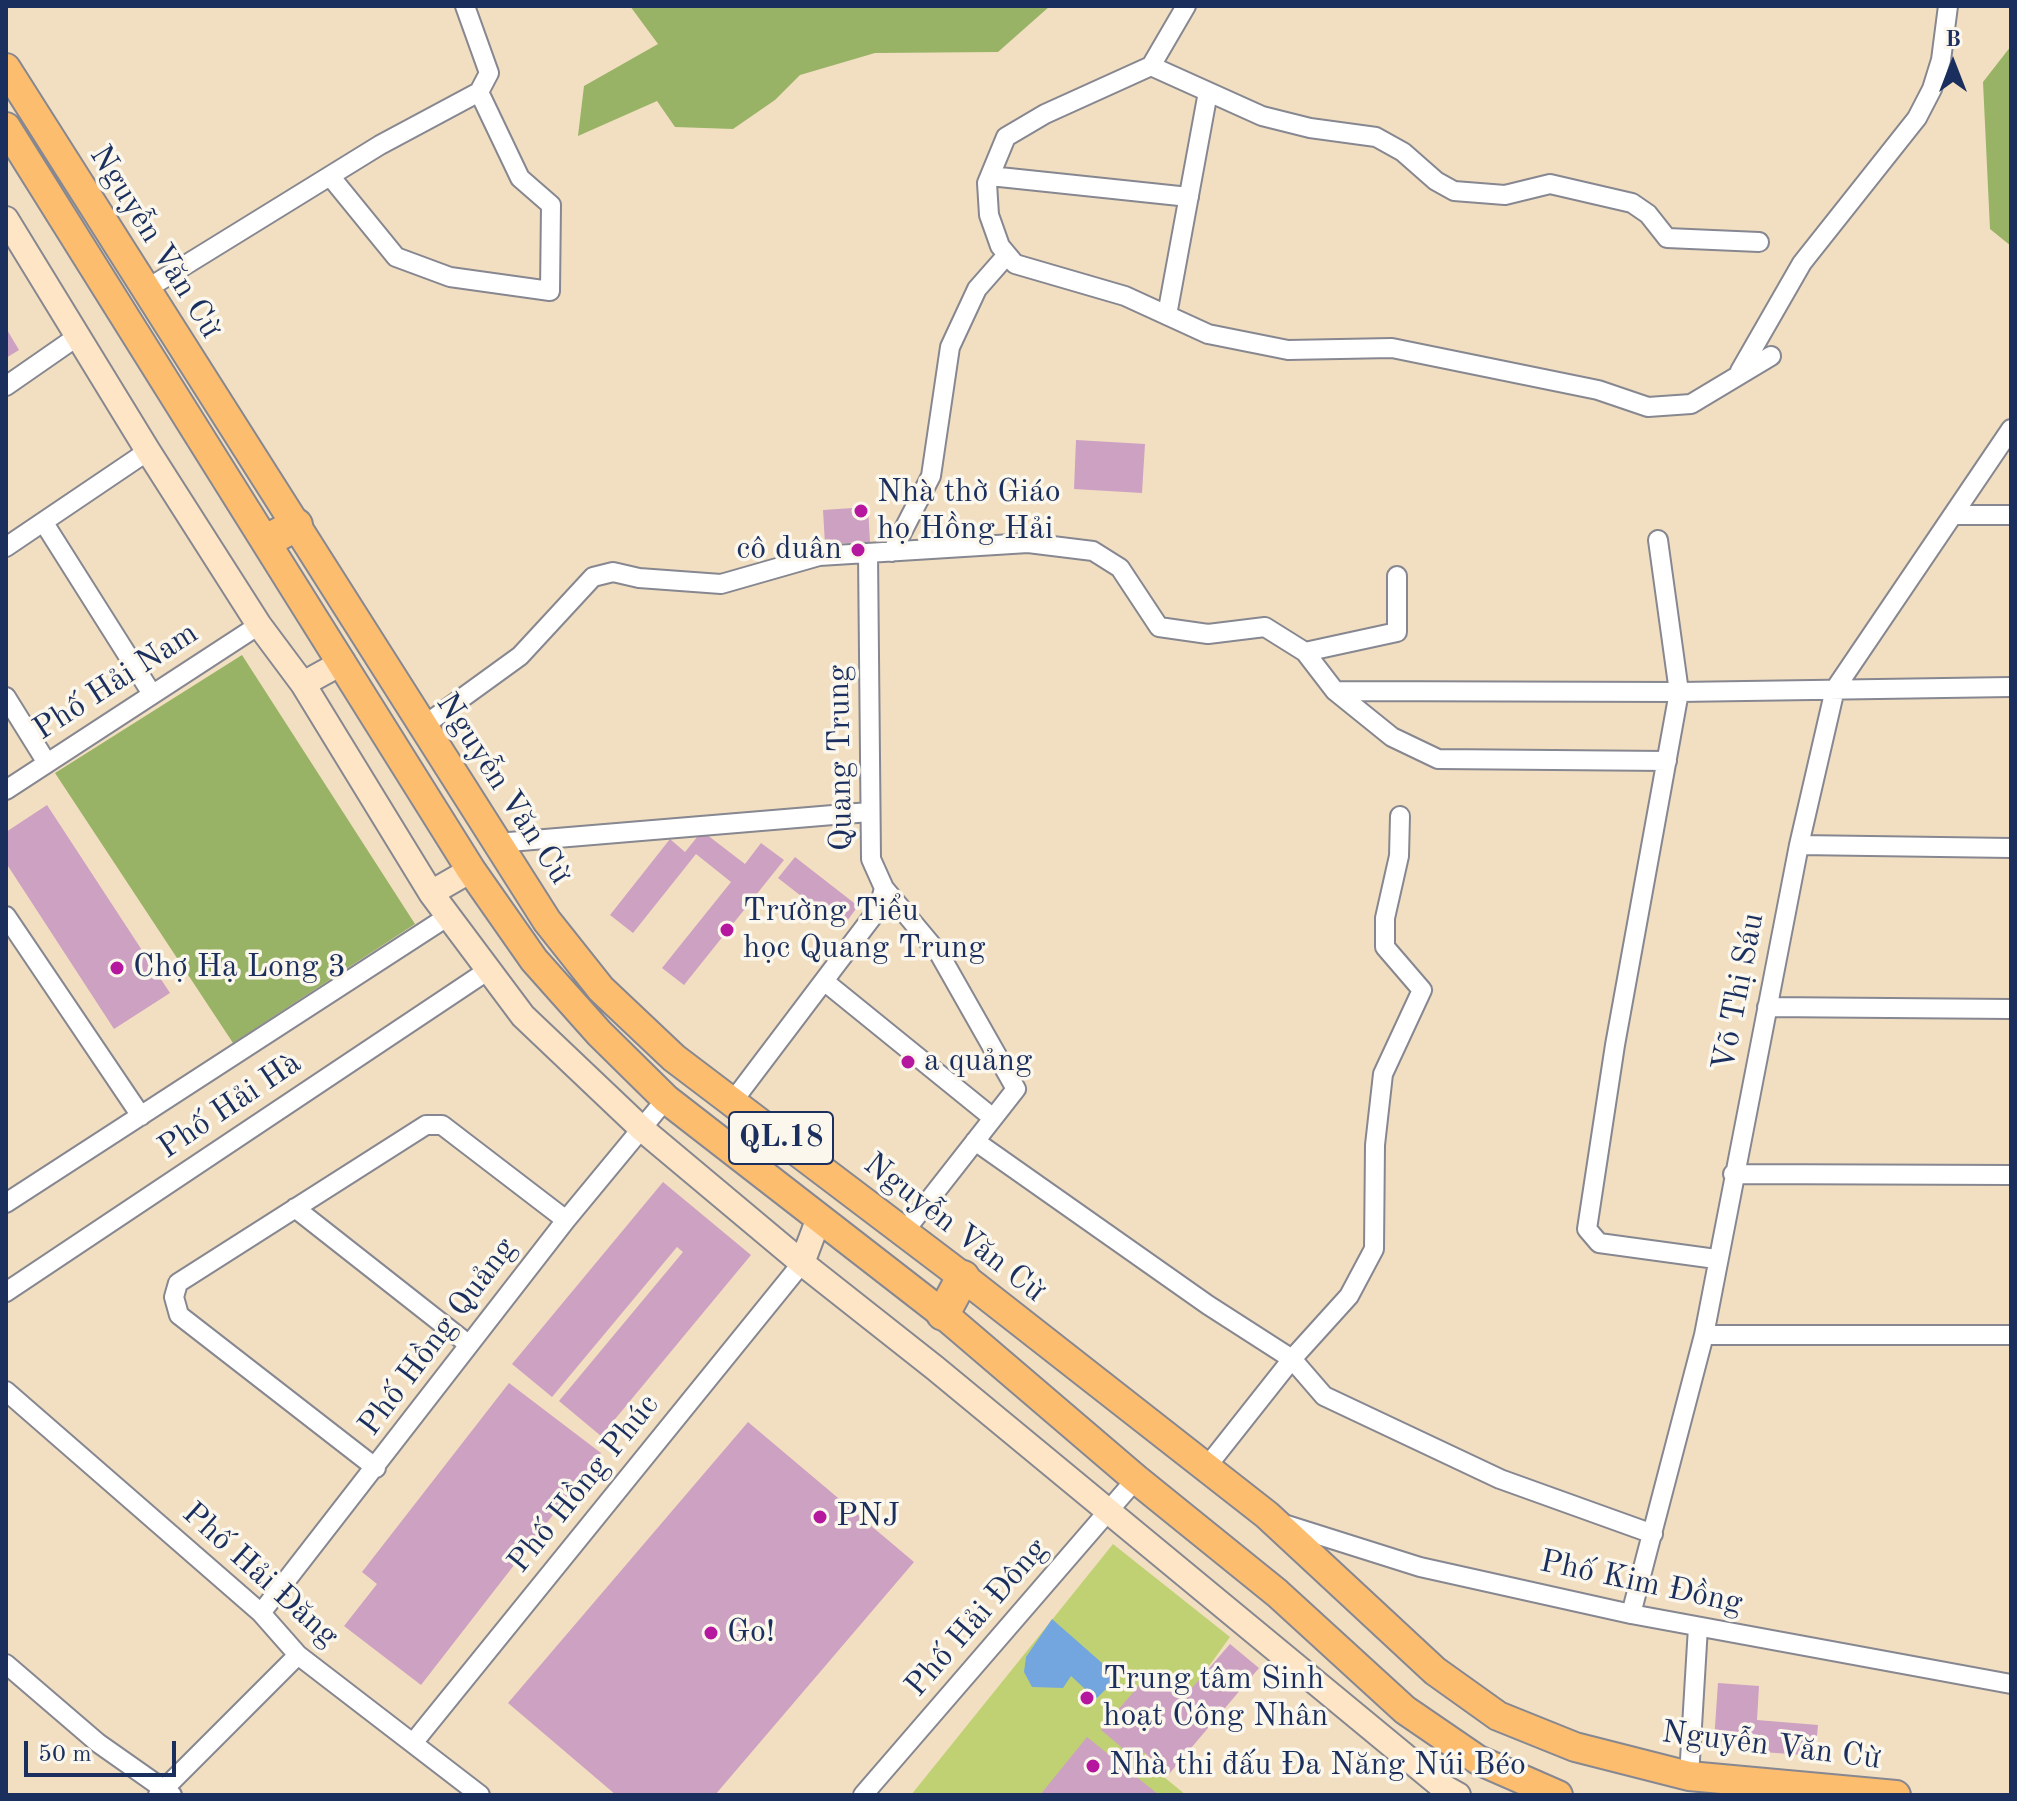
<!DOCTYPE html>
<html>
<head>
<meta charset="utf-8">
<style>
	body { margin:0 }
	#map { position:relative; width:2017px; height:1801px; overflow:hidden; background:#f2dfc1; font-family:"Old Standard TT",serif }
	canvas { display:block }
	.frame { position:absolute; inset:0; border:8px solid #1b2f5e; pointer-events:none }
	.north { position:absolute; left:1913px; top:24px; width:80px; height:80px; -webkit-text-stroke:6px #fbf7ec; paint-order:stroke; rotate:0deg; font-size:22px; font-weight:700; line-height:32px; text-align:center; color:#1b2f5e }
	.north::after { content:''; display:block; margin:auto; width:28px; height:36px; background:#1b2f5e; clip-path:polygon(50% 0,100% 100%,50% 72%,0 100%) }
	.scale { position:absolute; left:24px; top:1741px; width:152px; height:36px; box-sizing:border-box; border:4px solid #1b2f5e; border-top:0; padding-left:10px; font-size:24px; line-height:28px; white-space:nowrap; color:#1b2f5e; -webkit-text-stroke:6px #fbf7ec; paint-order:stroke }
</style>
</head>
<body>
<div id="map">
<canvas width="2017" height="1801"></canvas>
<div class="frame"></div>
<div class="north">B</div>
<div class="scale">50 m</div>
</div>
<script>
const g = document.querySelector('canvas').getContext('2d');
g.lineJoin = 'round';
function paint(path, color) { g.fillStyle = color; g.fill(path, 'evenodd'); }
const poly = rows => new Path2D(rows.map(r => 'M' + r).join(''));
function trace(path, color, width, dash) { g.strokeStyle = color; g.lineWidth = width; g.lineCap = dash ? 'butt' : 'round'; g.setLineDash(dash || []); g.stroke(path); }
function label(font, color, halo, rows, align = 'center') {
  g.font = font + ' "Old Standard TT",serif'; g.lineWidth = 7; g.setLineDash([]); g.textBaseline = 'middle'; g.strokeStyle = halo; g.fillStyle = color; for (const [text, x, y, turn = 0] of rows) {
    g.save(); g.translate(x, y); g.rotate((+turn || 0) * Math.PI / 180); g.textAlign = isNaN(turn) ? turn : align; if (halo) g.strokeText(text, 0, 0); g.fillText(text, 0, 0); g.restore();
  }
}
paint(poly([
	[1113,1544,1230,1637,1142,1759,1186,1795,911,1795]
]), '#c0d174');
paint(poly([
	[630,6,1050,6,998,52,875,53,800,75,775,100,733,129,675,127,657,101,578,136,584,86,658,44],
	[2011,46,2011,246,1990,229,1983,82],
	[242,655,415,924,233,1043,55,773]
]), '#98b366');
paint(poly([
	[1052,1619,1118,1677,1096,1699,1071,1676,1063,1688,1032,1687,1024,1672,1026,1657]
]), '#73a6df');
paint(poly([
	[6,328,19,350,6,358],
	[1076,440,1145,444,1142,493,1074,489],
	[868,507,870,542,825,544,823,510],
	[47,805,170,993,114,1029,6,863,6,832],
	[702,831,745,864,761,843,784,860,684,985,662,968,731,882,696,854,633,933,610,915,670,839,685,852],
	[795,857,858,906,842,928,778,878],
	[663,1182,751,1255,601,1436,559,1401,683,1252,677,1247,552,1397,512,1364],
	[509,1383,601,1453,421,1685,344,1626,377,1584,362,1572],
	[748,1422,914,1562,715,1795,616,1795,508,1703],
	[1230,1644,1259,1668,1169,1774,1140,1749,1133,1757,1101,1730,1153,1669,1185,1696],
	[1718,1683,1759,1686,1757,1720,1818,1725,1815,1756,1737,1750,1738,1743,1714,1741],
	[1087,1737,1159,1795,1040,1795]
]), '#cda1c2');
const street = poly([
	[1186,6,1151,66,1045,114,1006,137,987,183,989,215,1000,246,1015,264,1125,296,1208,334,1288,350,1392,348,1598,390,1648,407,1691,404,1771,356],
	[1151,66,1262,116,1310,128,1376,137,1403,152,1436,181,1454,191,1505,195,1550,184,1632,203,1648,214,1667,238,1759,242],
	[330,176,396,257,450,277,550,291,551,205,520,178,479,92],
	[990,176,1189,197],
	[145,290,380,145,479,92,489,73,465,6],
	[1167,315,1208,92],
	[1740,371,1802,263,1917,118,1932,89,1941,60,1948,6],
	[6,386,78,336],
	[1953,515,2011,515],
	[44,523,152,694],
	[1658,540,1679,692,1615,1045,1587,1229,1599,1243,1716,1259],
	[6,547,148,451],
	[892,552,931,476,950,347,977,289,1006,256],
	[1305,652,1397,632,1397,576],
	[1335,691,1679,692,2011,687],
	[6,697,47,763],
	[422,727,520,656,593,577,613,572,639,578,721,584,819,556,1028,543,1093,551,1120,568,1159,627,1208,634,1265,627,1305,652,1335,691,1392,737,1438,759,1667,761],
	[6,790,259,625],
	[497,843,869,812],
	[1799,845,2011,848],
	[884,888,940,955,1016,1089,904,1232],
	[6,916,141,1116],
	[824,981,993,1118],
	[1767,1007,2011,1009],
	[733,1101,879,908,884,888,871,859,868,553],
	[975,1141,1208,1305,1292,1359,1324,1396,1500,1479,1653,1534],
	[1733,1174,2011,1175],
	[6,1203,447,917],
	[295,1208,468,1344],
	[6,1292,487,971],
	[1704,1335,2011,1335],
	[6,1391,261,1613,298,1655,480,1795],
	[376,1468,179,1315,174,1297,178,1283,426,1125,442,1125,566,1220],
	[1205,1469,1292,1359,1349,1296,1374,1249,1375,1145,1383,1074,1422,990,1385,947,1385,918,1399,856,1400,816],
	[1287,1525,1420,1567,1631,1614,2011,1684],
	[261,1613,566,1220,666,1099],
	[1631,1614,1704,1335,1799,845,1835,689,2011,429],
	[6,1664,98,1743,172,1795],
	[413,1743,802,1263],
	[1689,1776,1698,1627],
	[158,1795,298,1655],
	[863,1795,1136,1479]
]);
const secondary = poly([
	[6,219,148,451,259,625,303,684,431,893,523,1016,642,1129,802,1263,935,1368,1440,1785,1458,1795],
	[303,684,343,662],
	[431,893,471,870],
	[802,1263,819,1218]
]);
const primary = poly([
	[6,68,547,921,601,989,674,1058,963,1277,1267,1515,1435,1671,1498,1716,1575,1747,1689,1776,1896,1795],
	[6,127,471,870,534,960,599,1033,666,1099,943,1314,1136,1479,1277,1593,1405,1710,1478,1760,1558,1795]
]);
const highway = poly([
	[268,540,296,525],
	[943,1314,963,1277]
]);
trace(street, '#868790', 22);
trace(secondary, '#868790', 28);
trace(primary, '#868790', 32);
trace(highway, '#868790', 36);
trace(street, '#fff', 18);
trace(secondary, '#fee5c5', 24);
trace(primary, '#fcbd6f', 28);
trace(highway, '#fcbd6f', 32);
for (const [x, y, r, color] of [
	[861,511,8,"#b5179e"],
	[858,550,8,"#b5179e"],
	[727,930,8,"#b5179e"],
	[117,968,8,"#b5179e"],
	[908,1062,8,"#b5179e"],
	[820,1517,8,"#b5179e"],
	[711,1633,8,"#b5179e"],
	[1087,1698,8,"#b5179e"],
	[1093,1766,8,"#b5179e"]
]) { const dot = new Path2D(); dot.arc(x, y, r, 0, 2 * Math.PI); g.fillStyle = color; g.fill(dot); trace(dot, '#fbf7ec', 3); }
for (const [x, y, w] of [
	[781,1138,104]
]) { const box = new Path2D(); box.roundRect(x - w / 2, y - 26, w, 52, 6); g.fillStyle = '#fbf7ec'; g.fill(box); trace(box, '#1b2f5e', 2); }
label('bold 30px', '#1b2f5e', null, [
	["QL.18",781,1138]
]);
label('32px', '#1b2f5e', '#fbf7ec', [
	["Nguyễn Văn Cừ",155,242,58],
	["Phố Hải Nam",116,682,-33],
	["Quang Trung",841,758,-91],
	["Nguyễn Văn Cừ",503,789,57],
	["Võ Thị Sáu",1739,992,-79],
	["Phố Hải Hà",230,1106,-34],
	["Nguyễn Văn Cừ",954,1228,38],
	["Phố Hồng Quảng",438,1337,-53],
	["Phố Hồng Phúc",584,1484,-51],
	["Phố Hải Đăng",260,1575,42],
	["Phố Kim Đồng",1641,1583,12],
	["Phố Hải Đông",977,1618,-49],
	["Nguyễn Văn Cừ",1771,1746,7]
]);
label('32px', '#1b2f5e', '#fbf7ec', [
	["Nhà thờ Giáo",877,493],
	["họ Hồng Hải",877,530],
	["cô duân",842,550,"right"],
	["Trường Tiểu",743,912],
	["học Quang Trung",743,949],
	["Chợ Hạ Long 3",133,968],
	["a quảng",924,1062],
	["PNJ",836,1517],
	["Go!",727,1633],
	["Trung tâm Sinh",1103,1680],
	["hoạt Công Nhân",1103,1717],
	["Nhà thi đấu Đa Năng Núi Béo",1109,1766]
], 'left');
</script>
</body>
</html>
